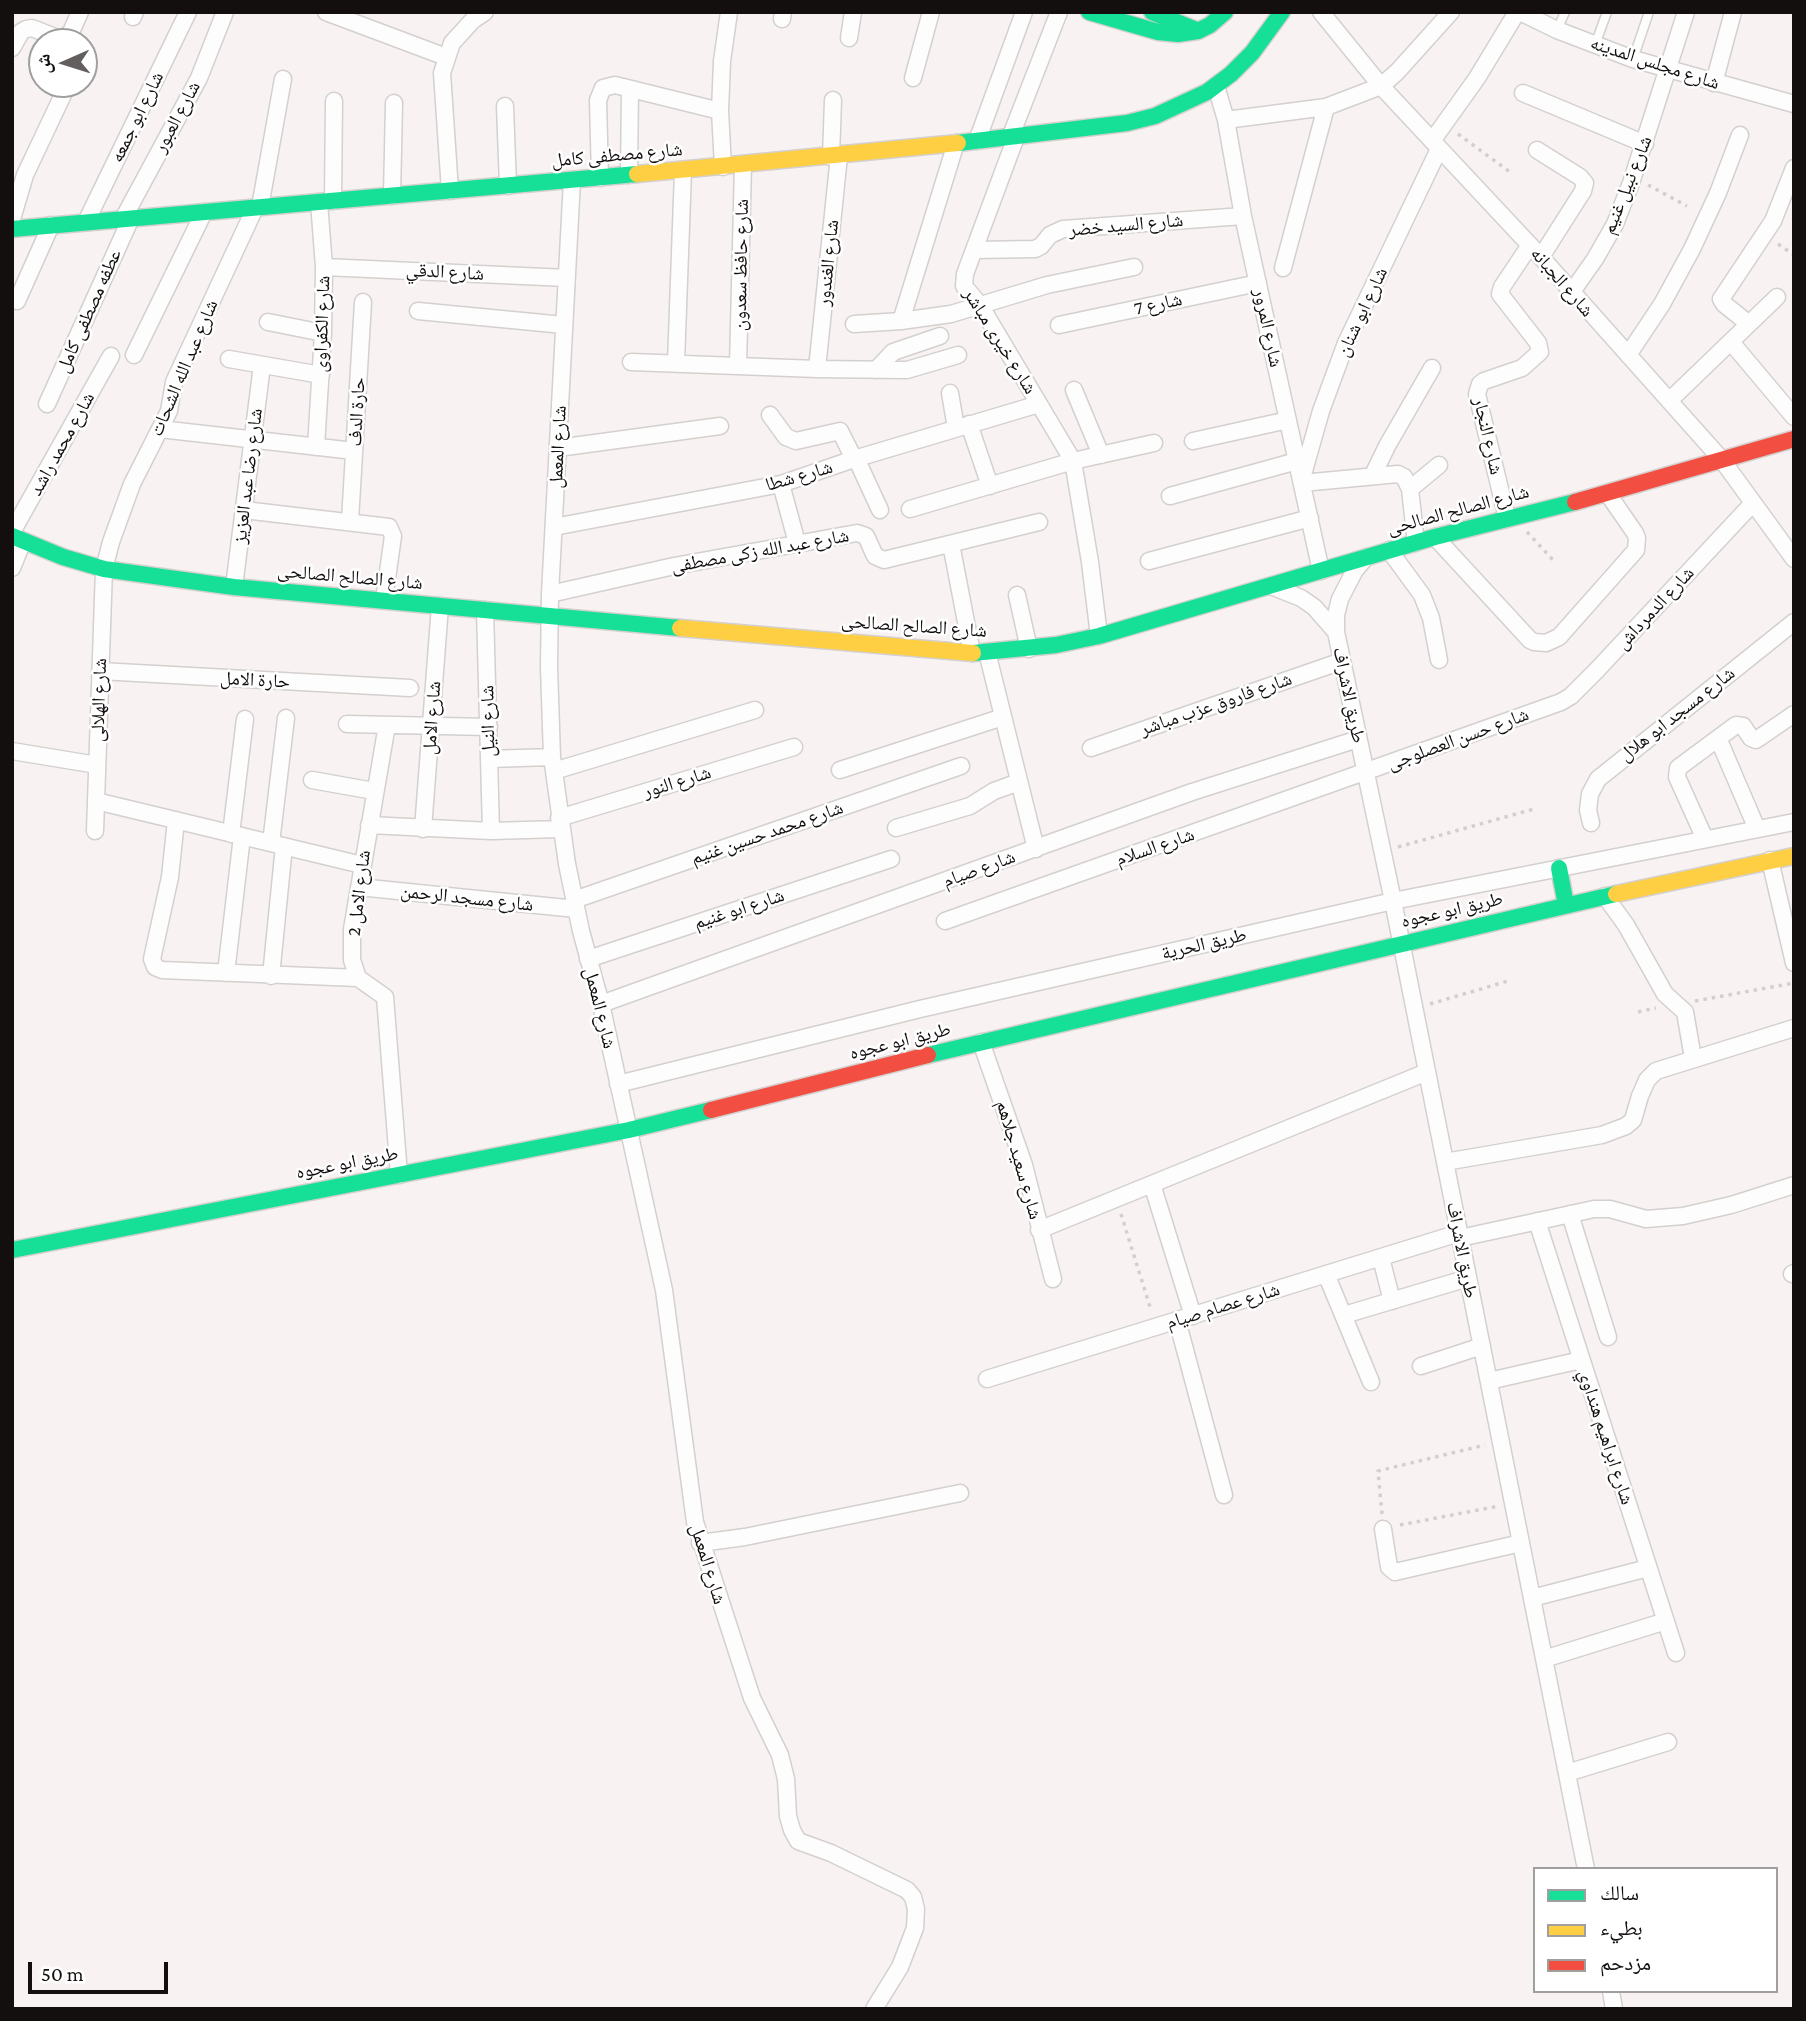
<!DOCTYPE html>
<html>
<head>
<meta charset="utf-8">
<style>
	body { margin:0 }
	#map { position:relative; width:1806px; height:2021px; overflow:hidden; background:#f8f3f2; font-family:"Crimson Pro","Noto Naskh Arabic",serif }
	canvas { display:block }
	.frame { position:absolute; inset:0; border:14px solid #120f0e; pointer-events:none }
	.legend { position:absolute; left:1533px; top:1867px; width:245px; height:126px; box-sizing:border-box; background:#fff; border:2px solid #a09f9f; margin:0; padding:9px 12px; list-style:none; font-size:21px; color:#120f0e }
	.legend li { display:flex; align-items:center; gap:14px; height:35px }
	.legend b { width:35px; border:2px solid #a09f9f }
	.north { position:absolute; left:28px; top:28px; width:70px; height:70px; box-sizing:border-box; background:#fff; border:2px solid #a09f9f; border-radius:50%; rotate:267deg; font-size:19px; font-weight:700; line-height:28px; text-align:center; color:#120f0e }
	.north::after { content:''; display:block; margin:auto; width:24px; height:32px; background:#625f5e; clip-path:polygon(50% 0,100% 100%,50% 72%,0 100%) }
	.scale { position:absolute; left:28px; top:1962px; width:140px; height:32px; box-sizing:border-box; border:4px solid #120f0e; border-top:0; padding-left:9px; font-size:21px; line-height:24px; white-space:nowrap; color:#120f0e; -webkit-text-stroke:5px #fff; paint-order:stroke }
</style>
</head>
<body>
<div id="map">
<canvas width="1806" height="2021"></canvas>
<div class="frame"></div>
<ul class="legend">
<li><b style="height:9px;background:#16e098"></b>سالك</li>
<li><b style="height:9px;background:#ffcf43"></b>بطيء</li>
<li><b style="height:9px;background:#f24e42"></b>مزدحم</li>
</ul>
<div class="north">ش</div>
<div class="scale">50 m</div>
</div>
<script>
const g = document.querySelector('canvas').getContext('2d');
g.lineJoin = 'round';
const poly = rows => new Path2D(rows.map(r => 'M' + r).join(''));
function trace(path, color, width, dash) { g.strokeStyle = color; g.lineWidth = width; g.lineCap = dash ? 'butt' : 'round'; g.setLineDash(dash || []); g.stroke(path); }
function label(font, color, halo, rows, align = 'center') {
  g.font = font + ' "Crimson Pro","Noto Naskh Arabic",serif'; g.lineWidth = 5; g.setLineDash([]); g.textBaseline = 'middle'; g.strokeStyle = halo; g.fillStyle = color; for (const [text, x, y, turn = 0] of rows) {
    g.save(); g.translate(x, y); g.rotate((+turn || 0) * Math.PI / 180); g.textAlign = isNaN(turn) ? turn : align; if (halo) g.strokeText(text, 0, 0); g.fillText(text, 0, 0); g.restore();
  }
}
const lane = poly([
	[1557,30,1565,12],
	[1595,45,1607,12],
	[1633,59,1649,12]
]);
const street = poly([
	[326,12,446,57],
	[1321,12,1381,86,1541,257,1722,460,1794,559],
	[1520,12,1557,30,1633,59,1794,104],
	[133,17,135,12],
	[782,19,783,12],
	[849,38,853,12],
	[12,48,21,32,26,29,32,28,60,39,64,38,71,32,80,12],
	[913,78,931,12],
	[1714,83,1733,12],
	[1216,86,1226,120,1243,216,1321,571],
	[1523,93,1645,144],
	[505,106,508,186],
	[1226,120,1326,107,1381,86,1397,72,1451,12],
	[1016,137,965,274,964,286,980,305,1073,461,1090,562,1099,636],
	[1010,138,1059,12],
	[977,141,1024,12],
	[1432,141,1477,78,1517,12],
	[1537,150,1580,177,1585,183,1583,191,1541,257],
	[831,157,833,100],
	[723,167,720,111,722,61,729,12],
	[629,175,630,89],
	[600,178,598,100,603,88,615,85,720,111],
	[572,180,550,594,549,667,552,757,567,864,581,931,601,1004,664,1290,695,1522,752,1698,780,1755,786,1779,788,1816,792,1830,798,1841,831,1853,907,1890,913,1897,916,1909,915,1928,900,1967,874,2009],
	[450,191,442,73,452,43,473,20,485,12],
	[392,196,394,103],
	[333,201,334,101],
	[260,207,283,79],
	[12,219,25,175,68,84],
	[123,219,199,78,225,12],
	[86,222,188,12],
	[974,250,1035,249,1041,246,1050,235,1063,229,1243,216],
	[324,267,567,278],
	[1283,268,1326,107],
	[1571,293,1595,259,1615,224,1631,183,1686,12],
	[17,301,51,225],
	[418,311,564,325],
	[901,321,956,143],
	[268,322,323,333],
	[854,324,901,321,951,314,1047,285,1134,267],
	[1749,324,1724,304,1721,299,1773,221,1794,168],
	[1059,325,1258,283],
	[1731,342,1794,417],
	[134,355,204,212],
	[1628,355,1662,304,1692,249,1718,193,1740,135],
	[229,359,321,375],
	[631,362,817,369,907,370,958,355],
	[676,363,683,171],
	[738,366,743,165],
	[817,369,839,156],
	[876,370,893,352,940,336],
	[1074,390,1101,455],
	[950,393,956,428],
	[1670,400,1777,297],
	[47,404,131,218],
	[770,415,786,437,796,441,840,431,854,459],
	[969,424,990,486],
	[160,429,354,451],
	[1193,441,1288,420],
	[316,447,323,333,324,267,319,202],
	[558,448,720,426],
	[856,458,880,510],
	[1373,475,1387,446,1432,368],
	[1302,478,1321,411,1346,343,1439,149],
	[1302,483,1398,474,1404,477,1410,489,1416,543],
	[781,484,797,543],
	[1410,489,1439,465],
	[1170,496,1297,461],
	[910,509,1073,461,1154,443],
	[244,510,389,527,393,536,384,600],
	[1507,518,1477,394,1480,384,1484,381,1522,368,1540,352,1538,343,1500,294,1502,287,1530,245],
	[350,521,363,302],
	[554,527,781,484,854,459,1039,404],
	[12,532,111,356],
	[1435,537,1530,640,1534,642,1546,643,1559,637,1636,550,1637,538,1635,533,1608,494],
	[951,544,972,653],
	[1389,550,1422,595,1431,618,1439,660],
	[1366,557,1355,570,1340,599,1336,615,1336,632,1393,901,1586,1869],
	[1149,561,1310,518],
	[12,568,23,541],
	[1271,586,1301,598,1314,607,1336,632],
	[234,587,262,365],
	[550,594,674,566,857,533,866,536,875,556,884,560,1039,522],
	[1017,595,1029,649],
	[485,610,491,831],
	[987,652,1036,849],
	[100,671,410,688],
	[347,724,489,727],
	[387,725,352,929,352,960,358,978,385,997,399,1175],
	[1718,738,1757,829],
	[1091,748,1342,661],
	[12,751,97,765],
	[489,759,552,757],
	[840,770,1003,717],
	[554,771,755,710],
	[312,780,374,791],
	[96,801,362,865],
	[559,818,794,747],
	[176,820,170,877,152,959,155,967,162,970,358,978],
	[1591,823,1588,810,1590,794,1598,779,1794,622],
	[369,825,491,831,561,829],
	[896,828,970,806,994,791,1019,782],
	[423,829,440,606],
	[95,831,104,569,111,542,132,484,169,411,174,382,255,208],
	[231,834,245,719],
	[1705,839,1677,777,1678,768,1736,725,1743,726,1751,738,1756,740,1794,714],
	[271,843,286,718],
	[1770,860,1794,963],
	[359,887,576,909],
	[1605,896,1626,925,1665,994,1685,1012,1693,1058],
	[574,900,961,766],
	[945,921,1561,702,1571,696,1596,671,1753,503],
	[588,959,891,859],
	[226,973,242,836],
	[271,976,284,846],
	[601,1004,1192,792,1358,739],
	[981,1042,1024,1165,1053,1279],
	[618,1084,920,1009,1393,901,1794,822],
	[1445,1162,1602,1135,1626,1126,1633,1120,1640,1096,1647,1080,1656,1071,1794,1028],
	[1152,1184,1193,1316],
	[1570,1214,1608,1337],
	[1537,1221,1676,1653],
	[1039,1230,1427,1072],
	[1460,1238,1594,1209,1610,1209,1646,1219,1683,1216,1731,1205,1794,1185],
	[1381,1258,1392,1301],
	[1326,1274,1371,1382],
	[1792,1274,1794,1273],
	[1344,1315,1468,1278],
	[1177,1320,1224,1495],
	[1421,1366,1482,1346],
	[987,1379,1459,1233],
	[1489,1381,1581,1360],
	[1383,1529,1389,1567,1395,1572,1521,1543],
	[700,1543,745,1537,960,1493],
	[1532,1598,1648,1568],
	[1544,1659,1666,1621],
	[1567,1773,1668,1742],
	[1611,1991,1614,2009]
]);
const fast = poly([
	[1089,12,1158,32,1178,34,1198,31,1210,25,1225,12],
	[1152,12,1196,30],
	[958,143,1127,123,1155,116,1207,92,1231,74,1252,53,1282,12],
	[12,229,637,174],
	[12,536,63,557,104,569,234,587,680,628],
	[973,653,1056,645,1099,636,1435,537,1575,502],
	[1559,868,1566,905],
	[928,1055,1616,894],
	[12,1250,629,1130,711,1110]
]);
const slow = poly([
	[637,174,958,143],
	[680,628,973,653],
	[1616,894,1794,856]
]);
const jam = poly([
	[1575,502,1794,439],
	[711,1110,928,1055]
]);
trace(lane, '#d3d0ce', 11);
trace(street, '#d3d0ce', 19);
trace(fast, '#d3d0ce', 19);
trace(slow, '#d3d0ce', 19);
trace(jam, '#d3d0ce', 19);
trace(poly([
	[1458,134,1510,172],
	[1648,185,1687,206],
	[1778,244,1794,255],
	[1527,532,1554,561],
	[1398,847,1534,809],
	[1695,1001,1794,983],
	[1430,1004,1508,981],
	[1638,1012,1656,1008],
	[1121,1214,1151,1310],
	[1382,1514,1378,1471,1485,1445],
	[1400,1525,1499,1506]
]), '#d2d0cf', 3.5, [3.5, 5]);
trace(lane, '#fefdfd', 8);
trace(street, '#fefdfd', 16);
trace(fast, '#16e098', 16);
trace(slow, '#ffcf43', 16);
trace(jam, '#f24e42', 16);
label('19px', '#120f0e', '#fff', [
	["شارع مجلس المدينه",1655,63,18],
	["شارع ابو جمعه",137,117,-64],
	["شارع العبور",177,117,-62],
	["شارع مصطفى كامل",617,155,-5],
	["شارع نبيل غنيم",1627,185,-68],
	["شارع السيد خضر",1126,225,-5],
	["شارع الغندور",828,263,-84],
	["شارع حافظ سعدون",741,265,-89],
	["شارع الدقي",445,272,3],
	["شارع الجبانه",1562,282,49],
	["شارع 7",1158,304,-12],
	["عطفه مصطفى كامل",89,311,-66],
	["شارع ابو شنان",1362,312,-65],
	["شارع الكفراوى",322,324,-88],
	["شارع المرور",1268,328,78],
	["شارع خيرى مباشر",1000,341,58],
	["شارع عبد الله الشحات",184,368,-67],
	["حارة الدف",357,412,-87],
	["شارع النجار",1488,436,77],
	["شارع محمد راشد",62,444,-61],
	["شارع المعمل",558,447,-87],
	["شارع رضا عبد العزيز",248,476,-83],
	["شارع شطا",799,476,-16],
	["شارع الصالح الصالحى",1458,510,-15],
	["شارع عبد الله زكى مصطفى",760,551,-10],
	["شارع الصالح الصالحى",350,577,5],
	["شارع الدمرداش",1655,608,-47],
	["شارع الصالح الصالحى",914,626,4],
	["حارة الامل",255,680,3],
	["طريق الاشراف",1349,695,78],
	["شارع الهلالى",99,700,-88],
	["شارع فاروق عزب مباشر",1216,704,-19],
	["شارع مسجد ابو هلال",1677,714,-38],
	["شارع الامل",432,718,-86],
	["شارع النيل",488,721,-91],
	["شارع حسن العصلوجى",1458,739,-20],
	["شارع النور",677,782,-17],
	["شارع محمد حسين غنيم",767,833,-19],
	["شارع السلام",1155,847,-19],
	["شارع صيام",979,869,-20],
	["شارع الامل 2",359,893,-83],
	["شارع مسجد الرحمن",467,898,6],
	["شارع ابو غنيم",739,909,-18],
	["طريق ابو عجوه",1452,910,-13],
	["طريق الحرية",1204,944,-13],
	["شارع المعمل",600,1008,76],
	["طريق ابو عجوه",900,1041,-14],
	["شارع سعيد جلاهم",1019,1160,74],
	["طريق ابو عجوه",347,1163,-11],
	["طريق الاشراف",1462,1250,79],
	["شارع عصام صيام",1223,1306,-17],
	["شارع ابراهيم هنداوي",1606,1437,72],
	["شارع المعمل",708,1564,73]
]);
</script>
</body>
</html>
